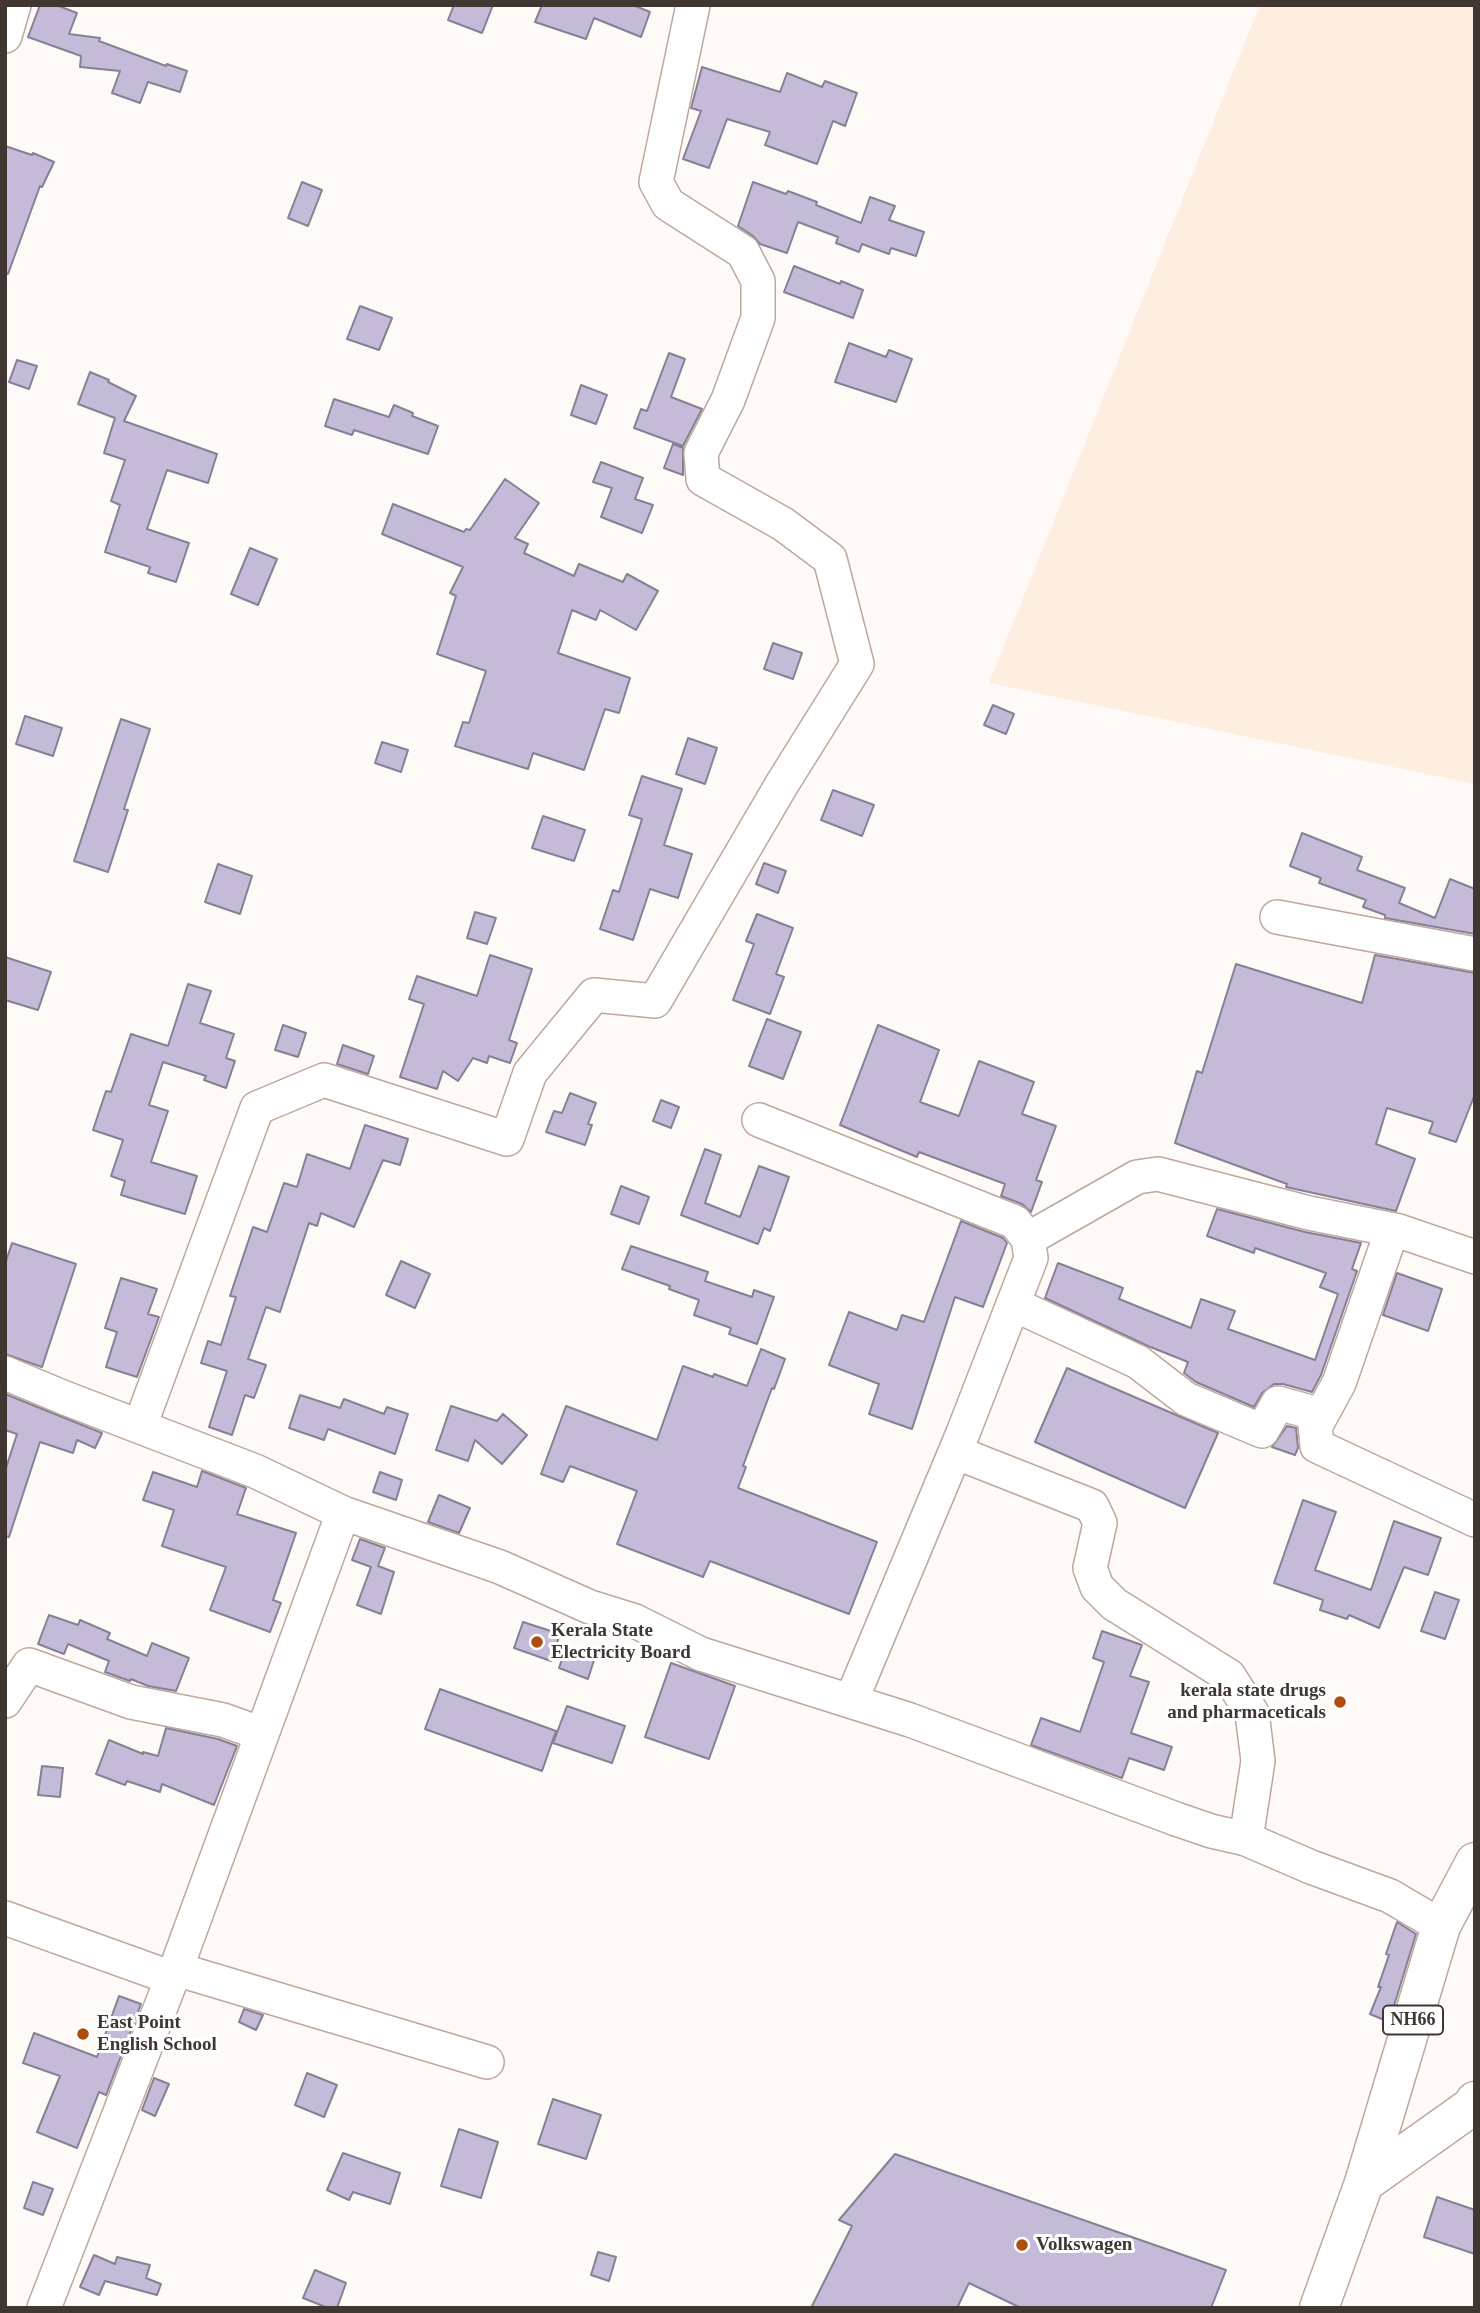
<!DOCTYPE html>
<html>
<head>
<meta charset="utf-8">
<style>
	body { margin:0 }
	#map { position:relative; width:1480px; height:2313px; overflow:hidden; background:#fffaf7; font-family:"Times New Roman",serif }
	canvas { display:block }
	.frame { position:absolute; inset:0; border:7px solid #403632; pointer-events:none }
</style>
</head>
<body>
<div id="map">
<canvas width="1480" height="2313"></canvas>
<div class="frame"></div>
</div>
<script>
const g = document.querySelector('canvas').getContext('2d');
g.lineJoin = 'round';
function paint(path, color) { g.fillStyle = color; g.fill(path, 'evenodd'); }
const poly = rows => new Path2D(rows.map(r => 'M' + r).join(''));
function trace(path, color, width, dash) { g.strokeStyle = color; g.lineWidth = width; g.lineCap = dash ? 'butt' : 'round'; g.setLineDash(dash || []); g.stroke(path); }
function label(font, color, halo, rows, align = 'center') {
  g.font = font + ' "Times New Roman",serif'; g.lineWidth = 6; g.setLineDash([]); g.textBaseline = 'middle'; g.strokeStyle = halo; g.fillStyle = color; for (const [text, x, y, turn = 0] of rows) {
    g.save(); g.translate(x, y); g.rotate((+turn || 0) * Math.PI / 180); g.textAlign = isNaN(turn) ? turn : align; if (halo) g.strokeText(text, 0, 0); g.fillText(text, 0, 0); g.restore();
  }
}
paint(poly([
	[1260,5,1475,5,1475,784,989,683]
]), '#fdeee0');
const building = poly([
	[40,5,56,5,77,13,69,34,100,38,99,41,166,66,167,64,187,71,180,92,148,82,140,103,112,93,120,71,80,67,81,56,28,37,40,5],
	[454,5,493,5,482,33,448,20,454,5],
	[542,5,633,5,650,12,641,37,594,18,586,39,535,22,542,5],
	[702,67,780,92,787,73,822,87,825,81,857,93,845,126,833,121,817,164,765,145,770,132,727,119,709,168,683,159,701,111,691,108,702,67],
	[5,146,32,155,33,153,54,162,42,187,40,186,8,274,5,273,5,146],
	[302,182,322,190,308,226,288,218,302,182],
	[753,182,786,194,788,191,817,202,816,205,861,223,870,197,895,206,889,220,924,232,916,256,891,248,889,254,862,244,859,252,836,243,838,237,798,222,787,253,760,244,753,236,738,226,753,182],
	[794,266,840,284,841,281,863,290,853,318,784,292,794,266],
	[360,306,392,318,379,350,347,339,360,306],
	[849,343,886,357,889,350,912,359,896,402,835,382,849,343],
	[669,353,685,359,671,397,702,409,683,446,634,428,641,409,647,411,669,353],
	[17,360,37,366,29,389,9,382,17,360],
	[90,372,109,380,108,382,136,396,124,421,217,454,208,483,167,470,147,529,189,543,176,582,148,573,150,567,105,552,120,505,111,501,125,460,104,453,115,418,78,404,90,372],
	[581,385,607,395,596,424,571,415,581,385],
	[334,399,389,417,394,405,413,413,412,416,438,426,428,454,354,430,352,435,325,426,334,399],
	[673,444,683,448,683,475,664,468,673,444],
	[601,462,643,478,635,499,653,505,642,533,601,517,612,488,593,482,601,462],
	[505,479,539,503,515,538,528,544,524,553,574,576,579,564,623,582,627,574,658,591,636,630,600,610,596,620,572,610,558,653,630,678,619,713,605,709,584,770,533,753,528,769,455,746,463,722,469,723,486,671,437,654,456,596,450,593,463,567,382,534,393,504,464,532,466,529,470,530,505,479],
	[250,548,277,559,258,605,231,594,250,548],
	[773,643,802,653,793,679,764,669,773,643],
	[993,705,1014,714,1006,734,984,725,993,705],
	[25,716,62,728,53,756,16,744,25,716],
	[121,719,150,729,124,809,128,810,108,872,74,861,121,719],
	[688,738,717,748,705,784,676,774,688,738],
	[382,742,408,750,401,772,375,763,382,742],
	[642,776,682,789,664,845,692,854,678,898,650,889,633,940,600,929,613,890,619,892,642,819,629,815,642,776],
	[833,790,874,805,862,836,821,820,833,790],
	[543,816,585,830,574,861,532,848,543,816],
	[1302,833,1362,857,1357,870,1405,888,1399,903,1435,918,1450,879,1475,889,1475,934,1385,918,1385,915,1363,907,1366,900,1319,883,1321,878,1290,866,1302,833],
	[764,863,786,871,778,893,756,884,764,863],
	[218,864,252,876,240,914,205,902,218,864],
	[475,912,496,918,487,944,467,938,475,912],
	[757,914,793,928,776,974,784,977,770,1014,733,1000,754,944,746,941,757,914],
	[490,955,532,969,509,1040,517,1043,510,1063,489,1056,487,1063,473,1058,458,1081,443,1071,437,1089,400,1077,424,1004,409,999,417,976,477,996,490,955],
	[1375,955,1475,973,1475,1094,1456,1142,1429,1133,1433,1122,1387,1108,1376,1144,1415,1159,1396,1211,1286,1187,1287,1184,1175,1143,1197,1071,1202,1073,1236,964,1362,1003,1375,955],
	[5,957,51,972,38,1010,5,1000,5,957],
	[188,984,211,991,200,1023,234,1034,226,1058,235,1061,226,1088,204,1080,206,1076,163,1062,149,1105,168,1111,151,1162,197,1176,185,1214,121,1195,125,1181,111,1176,123,1140,93,1130,106,1091,111,1092,131,1034,168,1046,188,984],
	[767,1019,801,1032,783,1079,749,1066,767,1019],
	[283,1025,306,1033,298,1057,275,1050,283,1025],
	[878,1025,939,1050,920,1102,959,1116,979,1061,1034,1082,1022,1114,1056,1126,1036,1180,1042,1182,1031,1212,1022,1204,1001,1196,1005,1184,919,1152,917,1157,840,1125,878,1025],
	[343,1045,374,1056,368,1074,337,1064,343,1045],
	[570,1093,596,1103,588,1124,592,1125,585,1145,546,1132,554,1111,562,1113,570,1093],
	[661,1100,679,1107,671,1128,653,1121,661,1100],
	[365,1125,408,1139,400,1165,383,1160,354,1227,321,1213,317,1226,309,1223,280,1312,266,1307,248,1359,266,1365,254,1398,245,1395,232,1435,209,1427,227,1371,201,1363,208,1341,221,1345,236,1297,230,1296,253,1227,267,1232,284,1183,297,1187,307,1154,350,1169,365,1125],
	[705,1149,721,1155,705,1203,740,1217,759,1166,789,1177,770,1231,764,1228,758,1244,681,1215,705,1149],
	[621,1186,649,1197,639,1224,611,1214,621,1186],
	[1217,1209,1305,1232,1361,1243,1352,1269,1357,1271,1321,1375,1312,1392,1283,1384,1274,1384,1262,1393,1254,1407,1196,1382,1184,1373,1188,1362,1148,1346,1045,1298,1058,1263,1123,1288,1119,1299,1191,1328,1201,1299,1235,1311,1228,1329,1315,1360,1338,1294,1320,1287,1326,1273,1255,1248,1254,1253,1207,1236,1217,1209],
	[961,1221,1003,1238,1007,1243,983,1307,955,1297,912,1429,869,1414,879,1384,829,1365,849,1312,897,1330,902,1315,924,1322,961,1221],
	[12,1243,76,1264,42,1367,5,1354,5,1264,12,1243],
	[631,1246,708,1272,705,1281,752,1297,754,1290,774,1297,757,1344,729,1334,731,1328,694,1315,699,1300,669,1289,670,1286,622,1269,631,1246],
	[401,1261,430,1274,415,1308,386,1295,401,1261],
	[1397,1273,1442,1289,1428,1331,1383,1315,1397,1273],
	[121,1278,157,1289,148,1314,159,1317,137,1377,106,1367,117,1332,105,1328,121,1278],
	[761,1349,785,1359,774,1389,772,1388,743,1466,746,1467,738,1488,877,1542,849,1614,710,1561,703,1577,617,1544,637,1491,570,1466,563,1482,541,1474,566,1406,657,1440,683,1366,713,1377,714,1374,747,1386,761,1349],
	[1067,1368,1218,1433,1185,1508,1035,1442,1067,1368],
	[5,1394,102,1433,95,1448,77,1440,73,1453,40,1442,9,1537,5,1536,5,1471,17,1434,5,1430,5,1394],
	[300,1395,340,1408,344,1399,384,1414,387,1407,408,1414,395,1454,328,1429,324,1440,289,1428,300,1395],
	[451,1406,497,1421,503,1414,527,1435,502,1464,475,1440,468,1461,436,1450,451,1406],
	[1287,1426,1296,1428,1298,1448,1295,1455,1272,1447,1287,1426],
	[202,1471,246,1488,237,1514,296,1533,273,1600,281,1603,270,1632,210,1610,226,1567,162,1546,174,1510,143,1500,153,1472,197,1487,202,1471],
	[380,1472,402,1480,396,1500,373,1492,380,1472],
	[439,1495,470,1508,459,1533,428,1522,439,1495],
	[1303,1500,1336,1512,1315,1570,1371,1590,1394,1521,1441,1538,1428,1575,1404,1567,1379,1628,1349,1615,1347,1619,1320,1610,1323,1600,1274,1583,1303,1500],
	[360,1539,385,1548,378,1566,394,1572,381,1614,357,1605,371,1567,352,1560,360,1539],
	[1435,1592,1459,1600,1445,1639,1421,1631,1435,1592],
	[49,1615,78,1625,80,1620,110,1633,107,1639,147,1656,152,1643,189,1658,176,1691,148,1686,131,1679,130,1681,105,1672,109,1661,68,1644,64,1654,38,1644,49,1615],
	[523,1622,560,1634,551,1661,514,1648,523,1622],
	[1102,1631,1142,1645,1130,1676,1149,1682,1131,1733,1172,1747,1164,1770,1129,1758,1122,1778,1031,1745,1041,1718,1080,1732,1104,1662,1093,1658,1102,1631],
	[566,1647,595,1657,588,1679,559,1668,566,1647],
	[671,1663,735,1686,709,1759,645,1737,671,1663],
	[440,1689,556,1731,542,1771,425,1729,440,1689],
	[567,1706,625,1726,612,1763,553,1743,567,1706],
	[166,1728,218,1739,237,1746,214,1805,162,1784,160,1792,127,1781,125,1785,96,1774,109,1740,143,1754,143,1752,158,1756,166,1728],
	[42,1766,63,1768,60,1797,38,1795,42,1766],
	[1397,1922,1416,1934,1389,2022,1370,2014,1381,1987,1378,1987,1389,1955,1386,1954,1397,1922],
	[119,1996,141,2004,106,2095,99,2092,77,2148,37,2132,60,2076,23,2063,34,2033,97,2057,119,1996],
	[244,2009,263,2015,256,2030,239,2022,244,2009],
	[307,2073,337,2085,324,2117,295,2105,307,2073],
	[154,2078,169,2084,155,2116,142,2110,154,2078],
	[553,2099,601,2115,586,2159,538,2144,553,2099],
	[459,2129,498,2142,481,2198,441,2186,459,2129],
	[343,2153,400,2173,390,2204,353,2192,349,2200,327,2190,343,2153],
	[895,2154,1226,2270,1211,2308,1021,2308,969,2283,957,2308,811,2308,852,2226,839,2220,895,2154],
	[33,2182,53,2189,43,2215,24,2208,33,2182],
	[1437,2197,1475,2210,1475,2254,1424,2237,1437,2197],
	[598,2252,616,2257,609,2281,591,2275,598,2252],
	[94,2255,115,2264,117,2257,150,2265,146,2278,161,2284,157,2295,105,2281,99,2295,80,2287,94,2255],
	[315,2270,346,2283,337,2308,328,2308,303,2298,315,2270]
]);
paint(building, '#c5bbd9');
trace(building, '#878095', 2);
const minor = poly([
	[5,36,14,5],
	[1277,917,1475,954],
	[759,1120,1015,1222,1028,1239,1031,1258,963,1433,851,1701],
	[1028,1239,1137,1177,1158,1174,1309,1213,1399,1231,1475,1257],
	[1013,1304,1138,1362,1186,1399,1262,1431,1278,1403,1314,1413,1317,1446,1475,1520],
	[5,1373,65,1398,255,1471,343,1513,500,1567,590,1607,635,1621,701,1654,910,1720,1176,1819,1211,1831,1246,1839,1311,1867,1390,1896,1441,1926],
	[140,1426,257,1108,324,1080,507,1139,530,1073,594,995,655,1001,782,784,857,664,830,559,783,524,703,479,701,453,728,400,758,318,758,281,743,252,668,204,656,182,693,5],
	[1315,1427,1339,1383,1392,1230],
	[955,1452,1092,1506,1100,1523,1090,1568,1097,1587,1114,1604,1229,1676,1252,1713,1258,1761,1246,1839],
	[5,1701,29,1665,131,1702,223,1720,262,1734],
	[5,1918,172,1978,176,1969,487,2062],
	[176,1969,343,1513],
	[44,2308,172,1978]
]);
const highway = poly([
	[1364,2183,1471,2107,1475,2101],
	[1319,2308,1364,2183,1441,1926,1475,1862]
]);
trace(minor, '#bfa79d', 36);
trace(highway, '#bfa79d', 41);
trace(minor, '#fff', 33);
trace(highway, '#fff', 38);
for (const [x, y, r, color] of [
	[537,1642,7,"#ae4d0d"],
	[1340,1702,7,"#ae4d0d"],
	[83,2034,7,"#ae4d0d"],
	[1022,2245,7,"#ae4d0d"]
]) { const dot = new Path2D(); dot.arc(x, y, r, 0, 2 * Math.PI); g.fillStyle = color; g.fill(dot); trace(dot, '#fff', 2.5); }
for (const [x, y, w] of [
	[1413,2020,60]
]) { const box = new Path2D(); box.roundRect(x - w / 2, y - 14.5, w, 29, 5); g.fillStyle = '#fff'; g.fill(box); trace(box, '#403632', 2); }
label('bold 18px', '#403632', null, [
	["NH66",1413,2020]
]);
label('bold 19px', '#403632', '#fff', [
	["Kerala State",551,1631],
	["Electricity Board",551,1653],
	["kerala state drugs",1326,1691,"right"],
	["and pharmaceticals",1326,1713,"right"],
	["East Point",97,2023],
	["English School",97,2045],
	["Volkswagen",1036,2245]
], 'left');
</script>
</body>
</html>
